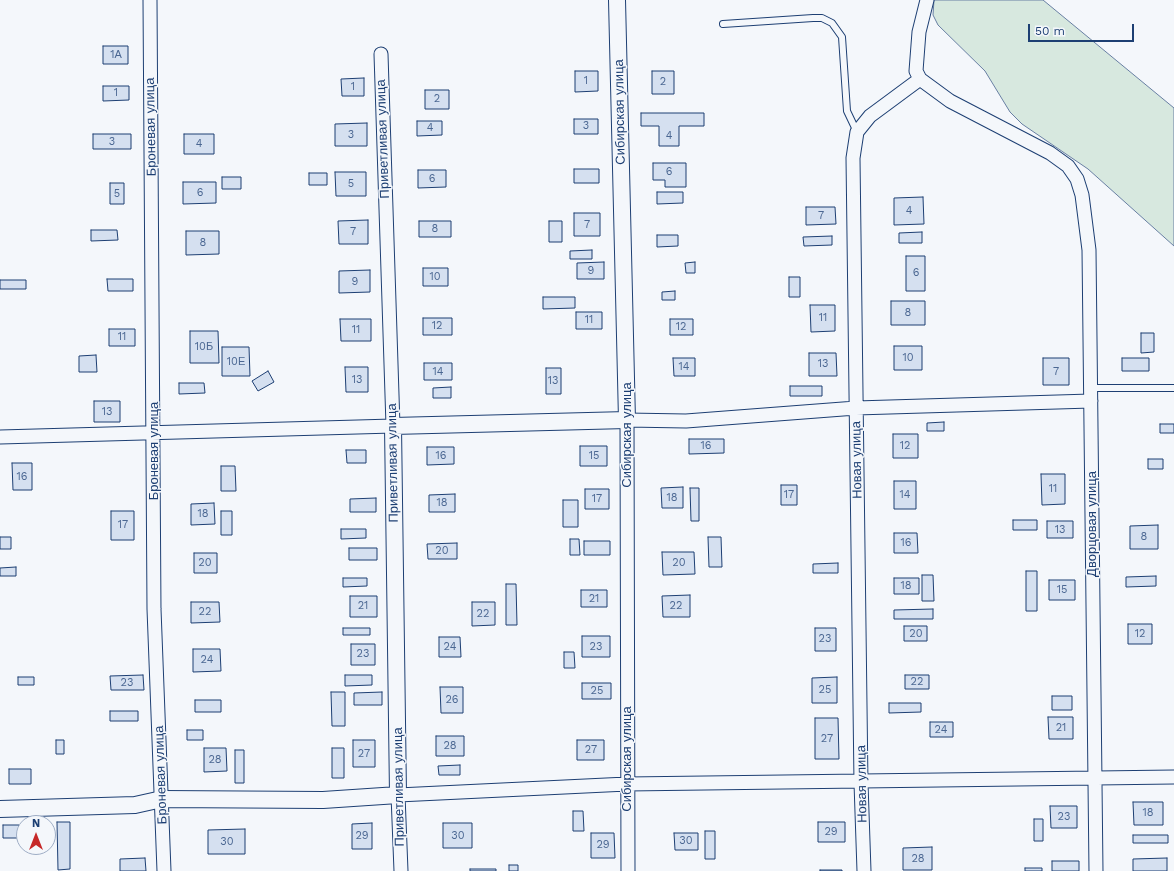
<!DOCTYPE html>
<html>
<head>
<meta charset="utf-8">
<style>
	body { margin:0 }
	#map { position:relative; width:1174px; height:871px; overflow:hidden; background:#f4f7fb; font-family:"Work Sans",sans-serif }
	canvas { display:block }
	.north { position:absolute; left:16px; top:815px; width:40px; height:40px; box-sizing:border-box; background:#f4f7fb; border:1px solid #9eadc5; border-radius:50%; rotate:0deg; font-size:11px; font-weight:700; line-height:16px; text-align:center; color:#1d3f73 }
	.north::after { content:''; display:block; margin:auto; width:14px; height:18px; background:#c62828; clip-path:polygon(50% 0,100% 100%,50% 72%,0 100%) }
	.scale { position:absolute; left:1028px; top:24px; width:106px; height:18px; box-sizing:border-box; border:2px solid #1d3f73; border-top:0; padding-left:5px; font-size:12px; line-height:14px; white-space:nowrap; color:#1d3f73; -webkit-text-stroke:3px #f4f7fb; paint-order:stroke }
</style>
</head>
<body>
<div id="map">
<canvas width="1174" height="871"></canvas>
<div class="north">N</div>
<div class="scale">50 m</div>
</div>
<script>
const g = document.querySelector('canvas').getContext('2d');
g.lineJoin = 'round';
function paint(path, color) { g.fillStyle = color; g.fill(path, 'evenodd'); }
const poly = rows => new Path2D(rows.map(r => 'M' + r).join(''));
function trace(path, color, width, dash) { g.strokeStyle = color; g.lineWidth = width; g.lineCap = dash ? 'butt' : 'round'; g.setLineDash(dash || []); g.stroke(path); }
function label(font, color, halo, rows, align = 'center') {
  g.font = font + ' "Work Sans",sans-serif'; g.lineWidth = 3; g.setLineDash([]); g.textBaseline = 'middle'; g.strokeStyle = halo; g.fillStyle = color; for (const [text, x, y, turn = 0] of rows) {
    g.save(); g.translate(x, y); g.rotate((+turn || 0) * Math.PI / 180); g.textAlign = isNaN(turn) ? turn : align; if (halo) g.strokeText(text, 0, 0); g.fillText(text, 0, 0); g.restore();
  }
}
const green = poly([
	[934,0,1043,0,1174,108,1174,246,1088,169,1022,124,1010,112,985,71,938,25,933,15,934,0]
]);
paint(green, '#d7e8df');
trace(green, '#687fa3', 1);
const building = poly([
	[103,46,128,46,128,64,103,64,103,46],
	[575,71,598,71,598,91,575,92,575,71],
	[652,71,674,71,674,94,652,94,652,71],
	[364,78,364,96,342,96,341,79,364,78],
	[103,86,129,86,129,100,103,101,103,86],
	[425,90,449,90,449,109,425,109,425,90],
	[641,113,704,113,704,126,679,126,679,146,659,146,659,126,641,126,641,113],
	[574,119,598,119,598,134,574,134,574,119],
	[417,121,442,121,442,135,417,136,417,121],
	[367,123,367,146,335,146,335,124,367,123],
	[93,134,131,134,131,149,93,149,93,134],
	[184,134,214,134,214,154,184,154,184,134],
	[653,163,686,163,686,187,665,187,665,180,653,180,653,163],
	[574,169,599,169,599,183,574,183,574,169],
	[418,170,446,170,446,187,418,188,418,170],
	[335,172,366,172,366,196,336,196,335,172],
	[309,173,327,173,327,185,309,185,309,173],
	[222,177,241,177,241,189,222,189,222,177],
	[183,182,216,182,216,203,183,204,183,182],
	[110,183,124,183,124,204,110,204,110,183],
	[657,192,683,192,683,203,657,204,657,192],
	[923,197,924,224,894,225,894,198,923,197],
	[806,207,835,207,836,224,806,225,806,207],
	[574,213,600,213,600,236,574,236,574,213],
	[368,220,368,244,339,244,338,221,368,220],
	[419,221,451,221,451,237,419,237,419,221],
	[549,221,562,221,562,242,549,242,549,221],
	[91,230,117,230,118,240,91,241,91,230],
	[186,231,219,231,219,254,186,255,186,231],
	[922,232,922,243,899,243,899,233,922,232],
	[657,235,678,235,678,246,657,247,657,235],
	[832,236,832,245,804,246,803,237,832,236],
	[592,250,592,259,570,259,570,251,592,250],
	[906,256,925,256,925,291,906,291,906,256],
	[604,262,604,279,577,279,577,263,604,262],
	[695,262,695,273,686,273,685,263,695,262],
	[423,268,448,268,448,286,423,286,423,268],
	[370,270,370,292,339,293,339,271,370,270],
	[789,277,800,277,800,297,789,297,789,277],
	[107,279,133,279,133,291,108,291,107,279],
	[0,280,26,280,26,289,0,289,0,280],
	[675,291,675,300,662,300,662,292,675,291],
	[543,297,575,297,575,308,543,309,543,297],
	[891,301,925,301,925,325,891,325,891,301],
	[810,305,835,305,835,331,811,332,810,305],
	[576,312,602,312,602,329,576,329,576,312],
	[423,318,452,318,452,335,423,335,423,318],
	[340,319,371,319,371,341,341,341,340,319],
	[670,319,693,319,693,335,670,335,670,319],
	[109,329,135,329,135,346,109,346,109,329],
	[190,331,218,331,219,363,190,363,190,331],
	[1141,333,1154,333,1154,352,1141,353,1141,333],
	[894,346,922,346,922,370,894,370,894,346],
	[222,347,249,347,250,376,222,376,222,347],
	[809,353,836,353,837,376,809,376,809,353],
	[96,355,97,372,79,372,79,356,96,355],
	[673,358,695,358,695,376,674,376,673,358],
	[1043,358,1069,358,1069,385,1043,385,1043,358],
	[1122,358,1149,358,1149,371,1122,371,1122,358],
	[424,363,452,363,452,380,424,380,424,363],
	[345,367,368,367,368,392,346,392,345,367],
	[546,368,561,368,561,394,546,394,546,368],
	[268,371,274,382,258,391,252,381,268,371],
	[179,383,204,383,205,393,179,394,179,383],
	[790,386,822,386,822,396,790,396,790,386],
	[451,387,451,398,433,398,433,388,451,387],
	[94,401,120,401,120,422,94,422,94,401],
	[944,422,944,431,927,431,927,423,944,422],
	[1160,424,1174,424,1174,433,1160,433,1160,424],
	[893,434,918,434,918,458,893,458,893,434],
	[689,439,724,439,724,453,689,454,689,439],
	[580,446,607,446,607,466,580,466,580,446],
	[427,447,454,447,454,464,427,465,427,447],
	[346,450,366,450,366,463,347,463,346,450],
	[1148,459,1163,459,1163,469,1148,469,1148,459],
	[12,463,32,463,32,490,13,490,12,463],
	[221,466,235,466,236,491,221,491,221,466],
	[1041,474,1065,474,1065,504,1042,505,1041,474],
	[894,481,916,481,916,509,894,509,894,481],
	[781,485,797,485,797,505,781,505,781,485],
	[683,487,683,508,662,508,661,488,683,487],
	[690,488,699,488,699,521,691,521,690,488],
	[585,489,609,489,609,509,585,509,585,489],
	[455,494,455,512,429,512,429,495,455,494],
	[376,498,376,512,350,512,350,499,376,498],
	[563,500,578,500,578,527,563,527,563,500],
	[214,503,215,524,191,525,191,504,214,503],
	[111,511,134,511,134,540,111,540,111,511],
	[221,511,232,511,232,535,221,535,221,511],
	[1013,520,1037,520,1037,530,1013,530,1013,520],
	[1047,521,1073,521,1073,538,1047,538,1047,521],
	[1158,525,1158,549,1130,549,1130,526,1158,525],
	[341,529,366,529,366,538,341,539,341,529],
	[894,533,917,533,918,553,894,553,894,533],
	[0,537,11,537,11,549,0,549,0,537],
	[708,537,721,537,722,567,709,567,708,537],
	[570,539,579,539,580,555,570,555,570,539],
	[584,541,610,541,610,555,584,555,584,541],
	[457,543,457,559,428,559,427,544,457,543],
	[349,548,377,548,377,560,349,560,349,548],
	[662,552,694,552,695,574,663,575,662,552],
	[194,553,217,553,217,573,194,573,194,553],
	[838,563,838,573,813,573,813,564,838,563],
	[16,567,16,576,0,576,0,568,16,567],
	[1026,571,1037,571,1037,611,1026,611,1026,571],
	[922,575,933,575,934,601,922,601,922,575],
	[1156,576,1156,586,1126,587,1126,577,1156,576],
	[343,578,367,578,367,586,343,587,343,578],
	[894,578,919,578,919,594,894,594,894,578],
	[1049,580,1075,580,1075,600,1049,600,1049,580],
	[506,584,516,584,517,625,506,625,506,584],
	[581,590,607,590,607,607,581,607,581,590],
	[690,595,690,617,663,617,662,596,690,595],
	[350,596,377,596,377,617,350,617,350,596],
	[191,602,219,602,220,622,191,623,191,602],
	[472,602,495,602,495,625,472,626,472,602],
	[933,609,933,619,894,619,894,610,933,609],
	[1128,624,1152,624,1152,644,1128,644,1128,624],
	[904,626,927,626,927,641,904,641,904,626],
	[343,628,370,628,370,635,343,635,343,628],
	[815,628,836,628,836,651,815,651,815,628],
	[582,636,610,636,610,657,582,657,582,636],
	[439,637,460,637,461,657,439,657,439,637],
	[351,644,375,644,375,665,351,665,351,644],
	[193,649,220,649,221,671,193,672,193,649],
	[564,652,574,652,575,668,564,668,564,652],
	[143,675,144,690,111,690,110,676,143,675],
	[345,675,372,675,372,685,345,686,345,675],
	[905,675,929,675,929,689,905,689,905,675],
	[18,677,34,677,34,685,18,685,18,677],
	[837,677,837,703,812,703,812,678,837,677],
	[582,683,611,683,611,699,582,699,582,683],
	[440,687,463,687,463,713,441,713,440,687],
	[331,692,345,692,345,726,332,726,331,692],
	[382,692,382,705,354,705,354,693,382,692],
	[1052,696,1072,696,1072,710,1052,710,1052,696],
	[195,700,221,700,221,712,195,712,195,700],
	[889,703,921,703,921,712,889,713,889,703],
	[110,711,138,711,138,721,110,721,110,711],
	[1048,717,1073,717,1073,739,1049,739,1048,717],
	[815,718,838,718,839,759,815,759,815,718],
	[930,722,953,722,953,737,930,737,930,722],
	[187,730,203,730,203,740,187,740,187,730],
	[436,736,464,736,464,756,436,756,436,736],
	[56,740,64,740,64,754,56,754,56,740],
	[353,740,375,740,375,767,353,767,353,740],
	[577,740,604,740,604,760,577,760,577,740],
	[204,748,226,748,227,771,204,772,204,748],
	[332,748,344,748,344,778,332,778,332,748],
	[235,750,244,750,244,783,235,783,235,750],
	[460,765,460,775,439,775,438,766,460,765],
	[9,769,31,769,31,784,9,784,9,769],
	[1133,802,1163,802,1163,825,1134,825,1133,802],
	[1050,806,1077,806,1077,828,1051,828,1050,806],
	[573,811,583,811,584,831,573,831,573,811],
	[1034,819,1043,819,1043,841,1034,841,1034,819],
	[57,822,70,822,70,869,58,870,57,822],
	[818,822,845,822,845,842,818,842,818,822],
	[372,823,372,849,352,849,352,824,372,823],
	[443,823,472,823,472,848,443,848,443,823],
	[3,825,19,825,19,838,3,838,3,825],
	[245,829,245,854,208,854,208,830,245,829],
	[705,831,715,831,715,859,705,859,705,831],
	[591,833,614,833,615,858,591,858,591,833],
	[674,833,698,833,698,850,675,850,674,833],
	[1133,835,1168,835,1168,843,1133,843,1133,835],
	[932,847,932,870,903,870,903,848,932,847],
	[145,858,146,871,120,871,120,859,145,858],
	[1167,858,1167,871,1133,871,1133,859,1167,858],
	[1052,861,1079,861,1079,871,1052,871,1052,861],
	[509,865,518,865,518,871,509,871,509,865],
	[1025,868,1042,868,1042,871,1025,871,1025,868],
	[470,869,496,869,496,871,470,871,470,869],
	[820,870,842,870,842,871,820,871,820,870]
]);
paint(building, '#d5e0f0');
trace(building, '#1d3f73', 1);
const service = poly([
	[723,24,813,18,822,18,832,23,842,37,847,111,857,132],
	[1091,388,1174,388]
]);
const minor = poly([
	[150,0,154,609,164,871],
	[927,0,919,32,916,71,920,79,950,101,1050,153,1068,166,1077,179,1082,195,1089,250,1096,871],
	[0,437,393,426,381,54],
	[401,871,398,795,627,784,1174,777],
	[628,871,627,420,686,421,856,408,1091,401],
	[864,871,861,783,853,158,857,132,870,116,920,79]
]);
const tertiary = poly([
	[0,809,135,805,162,799,323,800,398,795,393,426,627,420,617,0]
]);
trace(service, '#1d3f73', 8);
trace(minor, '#1d3f73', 15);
trace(tertiary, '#1d3f73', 18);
trace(service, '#f4f7fb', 6);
trace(minor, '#f4f7fb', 13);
trace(tertiary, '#f4f7fb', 16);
label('11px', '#4b6792', null, [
	["1А",116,55],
	["1",586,81],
	["2",663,82],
	["1",353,87],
	["1",116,93],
	["2",437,99],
	["3",586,126],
	["4",430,128],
	["3",351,135],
	["4",669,136],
	["3",112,142],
	["4",199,144],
	["6",669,172],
	["6",432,179],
	["5",351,184],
	["6",200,193],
	["5",117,194],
	["4",909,211],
	["7",821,216],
	["7",587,225],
	["8",435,229],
	["7",353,232],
	["8",203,243],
	["9",591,271],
	["6",916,273],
	["10",435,277],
	["9",355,282],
	["8",908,313],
	["11",823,318],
	["11",589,320],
	["12",437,326],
	["12",681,327],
	["11",356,330],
	["11",122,337],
	["10Б",204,347],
	["10",908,358],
	["10Е",236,362],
	["13",823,364],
	["14",684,367],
	["14",438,372],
	["7",1056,372],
	["13",357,380],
	["13",553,381],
	["13",107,412],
	["16",706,446],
	["12",905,446],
	["16",441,456],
	["15",594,456],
	["16",22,477],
	["11",1053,489],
	["17",789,495],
	["14",905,495],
	["18",672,498],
	["17",597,499],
	["18",442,503],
	["18",203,514],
	["17",123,525],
	["13",1060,530],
	["8",1144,537],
	["16",906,543],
	["20",442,551],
	["20",205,563],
	["20",679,563],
	["18",906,586],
	["15",1062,590],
	["21",594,599],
	["21",363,606],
	["22",676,606],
	["22",205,612],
	["22",483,614],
	["20",916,634],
	["12",1140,634],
	["23",825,639],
	["24",450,647],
	["23",596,647],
	["23",363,654],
	["24",207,660],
	["22",917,682],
	["23",127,683],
	["25",825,690],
	["25",597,691],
	["26",452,700],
	["21",1061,728],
	["24",941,730],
	["27",827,739],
	["28",450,746],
	["27",591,750],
	["27",364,754],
	["28",215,760],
	["18",1148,813],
	["23",1064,817],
	["29",831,832],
	["29",362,836],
	["30",458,836],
	["30",686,841],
	["30",227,842],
	["29",603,845],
	["28",918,859]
]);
label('13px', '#1d3f73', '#f4f7fb', [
	["Сибирская улица",620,112,-91],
	["Броневая улица",151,127,-91],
	["Приветливая улица",383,139,-92],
	["Сибирская улица",627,435,-90],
	["Броневая улица",154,451,-90],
	["Новая улица",857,460,-91],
	["Приветливая улица",393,463,-91],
	["Дворцовая улица",1092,524,-90],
	["Сибирская улица",627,759,-90],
	["Броневая улица",161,775,-92],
	["Новая улица",862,784,-91],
	["Приветливая улица",399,787,-91]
]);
</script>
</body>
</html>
